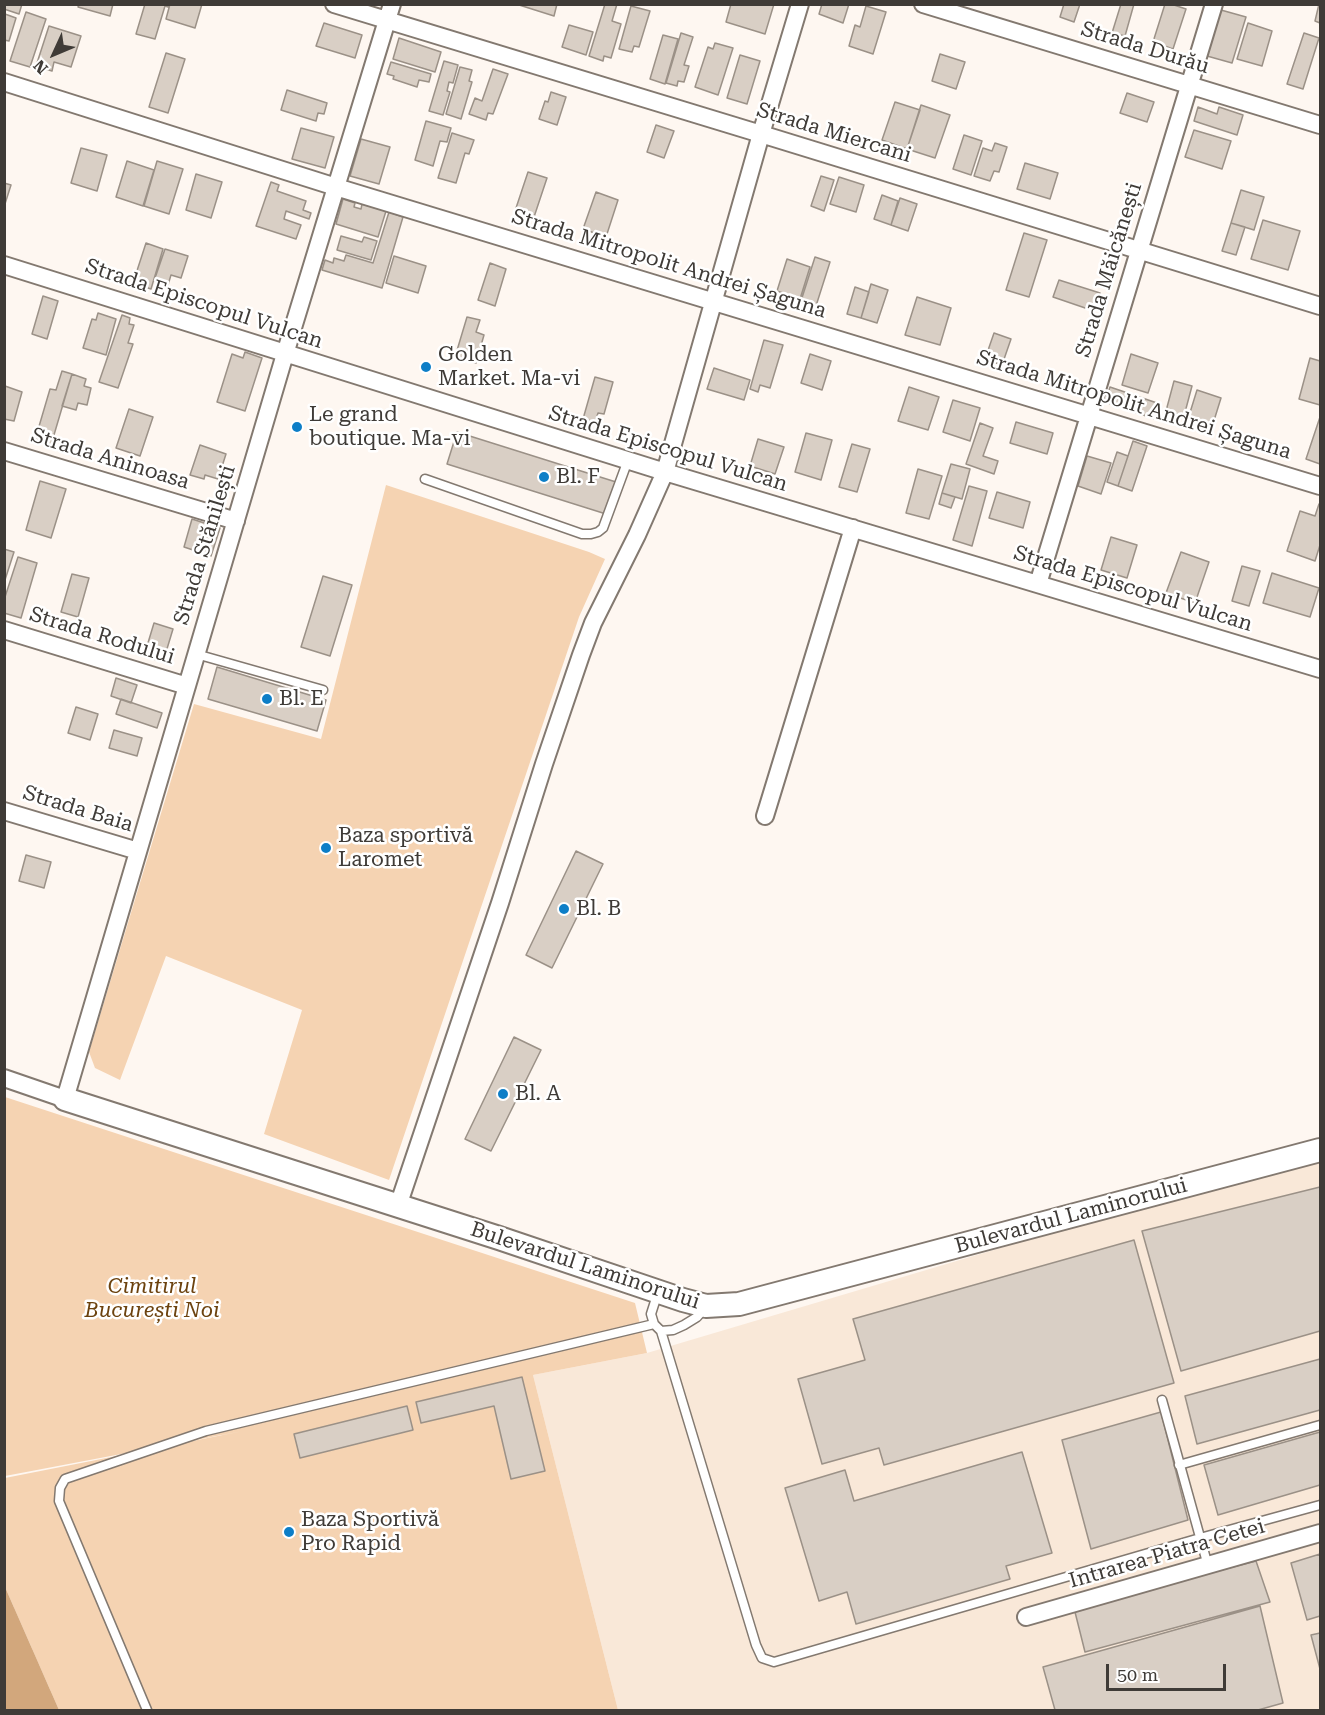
<!DOCTYPE html>
<html>
<head>
<meta charset="utf-8">
<style>
	body { margin:0 }
	#map { position:relative; width:1325px; height:1715px; overflow:hidden; background:#fef7f1; font-family:"Roboto Serif",serif }
	canvas { display:block }
	.frame { position:absolute; inset:0; border:6px solid #3f3b37; pointer-events:none }
	.north { position:absolute; left:24px; top:24px; width:60px; height:60px; -webkit-text-stroke:4px #fff; paint-order:stroke; rotate:226deg; font-size:16px; font-weight:700; line-height:24px; text-align:center; color:#3f3b37 }
	.north::after { content:''; display:block; margin:auto; width:21px; height:27px; background:#3f3b37; clip-path:polygon(50% 0,100% 100%,50% 72%,0 100%) }
	.scale { position:absolute; left:1106px; top:1664px; width:120px; height:27px; box-sizing:border-box; border:3px solid #3f3b37; border-top:0; padding-left:8px; font-size:18px; line-height:21px; white-space:nowrap; color:#3f3b37; -webkit-text-stroke:4px #fff; paint-order:stroke }
</style>
</head>
<body>
<div id="map">
<canvas width="1325" height="1715"></canvas>
<div class="frame"></div>
<div class="north">N</div>
<div class="scale">50 m</div>
</div>
<script>
const g = document.querySelector('canvas').getContext('2d');
g.lineJoin = 'round';
function paint(path, color) { g.fillStyle = color; g.fill(path, 'evenodd'); }
const poly = rows => new Path2D(rows.map(r => 'M' + r).join(''));
function trace(path, color, width, dash) { g.strokeStyle = color; g.lineWidth = width; g.lineCap = dash ? 'butt' : 'round'; g.setLineDash(dash || []); g.stroke(path); }
function label(font, color, halo, rows, align = 'center') {
  g.font = font + ' "Roboto Serif",serif'; g.lineWidth = 5; g.setLineDash([]); g.textBaseline = 'middle'; g.strokeStyle = halo; g.fillStyle = color; for (const [text, x, y, turn = 0] of rows) {
    g.save(); g.translate(x, y); g.rotate((+turn || 0) * Math.PI / 180); g.textAlign = isNaN(turn) ? turn : align; if (halo) g.strokeText(text, 0, 0); g.fillText(text, 0, 0); g.restore();
  }
}
paint(poly([
	[1320,1153,1320,1710,618,1710,533,1375,647,1353]
]), '#f9e8d8');
paint(poly([
	[386,485,589,552,605,559,579,617,389,1180,264,1134,302,1010,166,956,120,1080,95,1068,89,1052,194,704,321,739],
	[5,1097,635,1303,647,1353,533,1375,618,1710,59,1710,5,1587,5,1478,243,1431,5,1476]
]), '#f5d3b2');
paint(poly([
	[4,1587,5,1587,59,1710,5,1710]
]), '#d2a77c');
const building = poly([
	[4,4,22,4,19,14,4,9,4,4],
	[79,4,113,4,110,16,78,7,79,4],
	[145,4,168,4,168,7,165,6,155,39,136,34,145,4],
	[170,4,202,4,195,28,166,19,170,4],
	[516,4,557,4,554,16,516,4],
	[605,4,617,4,612,21,621,24,611,58,604,56,603,61,589,56,605,4],
	[731,4,774,4,765,34,726,22,731,4],
	[822,4,849,4,843,23,819,14,822,4],
	[1064,4,1080,4,1074,22,1060,17,1064,4],
	[1121,4,1134,4,1125,36,1112,33,1121,4],
	[1165,4,1171,4,1186,9,1173,49,1153,42,1165,4],
	[1319,4,1320,4,1320,23,1315,21,1319,4],
	[631,6,650,11,639,47,634,46,632,52,619,49,631,6],
	[866,6,886,12,873,54,849,46,855,25,860,27,866,6],
	[1221,10,1246,17,1232,63,1207,56,1221,10],
	[26,12,46,19,30,67,10,61,26,12],
	[5,14,16,18,9,41,4,40,5,14],
	[324,23,362,35,355,58,316,46,324,23],
	[1248,23,1272,31,1262,66,1237,59,1248,23],
	[569,25,593,32,586,55,562,47,569,25],
	[49,26,81,36,71,67,54,62,52,71,36,66,49,26],
	[681,33,693,37,684,65,689,66,684,82,678,81,677,86,666,83,681,33],
	[1304,33,1319,38,1303,89,1287,84,1304,33],
	[663,35,678,39,665,84,650,79,663,35],
	[399,38,441,52,435,72,393,59,399,38],
	[715,43,733,48,718,95,695,87,708,47,713,49,715,43],
	[166,53,185,59,168,113,149,107,166,53],
	[940,54,965,62,956,89,932,81,940,54],
	[740,55,760,61,747,104,727,98,740,55],
	[444,61,458,65,453,83,449,82,447,91,450,92,443,115,429,111,444,61],
	[391,62,431,74,429,82,419,80,417,87,393,79,394,76,387,74,391,62],
	[460,67,472,70,469,81,472,82,461,119,446,114,460,67],
	[493,69,508,74,493,114,488,113,486,120,469,114,475,98,482,101,493,69],
	[287,90,327,103,324,114,318,113,316,121,281,110,287,90],
	[551,92,566,97,557,125,539,119,545,101,548,102,551,92],
	[1127,93,1154,102,1147,122,1120,113,1127,93],
	[895,102,920,110,907,149,882,140,895,102],
	[921,105,950,115,935,158,907,149,921,105],
	[1198,107,1217,114,1219,107,1243,115,1237,135,1194,121,1198,107],
	[426,121,451,128,447,142,440,141,433,166,415,160,426,121],
	[656,125,674,131,664,158,647,152,656,125],
	[301,128,334,137,325,168,292,159,301,128],
	[1194,130,1231,141,1222,169,1185,157,1194,130],
	[452,133,474,140,469,154,465,153,456,183,438,178,452,133],
	[964,135,982,141,971,175,953,169,964,135],
	[361,139,390,147,379,184,350,176,361,139],
	[995,143,1007,147,999,172,994,171,990,181,974,176,983,148,992,151,995,143],
	[81,148,107,155,97,191,71,183,81,148],
	[127,161,154,170,143,206,116,197,127,161],
	[157,161,183,169,169,214,144,206,157,161],
	[1025,163,1058,173,1050,199,1017,189,1025,163],
	[528,172,547,178,533,220,514,214,528,172],
	[196,174,222,182,211,218,186,210,196,174],
	[821,176,834,180,824,211,811,206,821,176],
	[839,177,864,185,856,212,830,204,839,177],
	[271,182,279,185,277,191,306,201,303,210,311,213,309,219,286,211,284,219,301,225,296,239,256,226,271,182],
	[4,183,11,185,4,207,4,183],
	[1241,190,1264,197,1254,230,1231,223,1241,190],
	[596,192,618,200,606,237,583,229,596,192],
	[882,195,898,201,891,225,874,219,882,195],
	[900,198,917,204,908,231,891,225,900,198],
	[343,199,355,203,354,207,361,209,362,204,386,211,378,237,336,224,343,199],
	[389,212,403,217,382,288,322,270,325,260,333,263,334,258,344,261,346,255,373,263,389,212],
	[1263,220,1300,231,1288,270,1251,259,1263,220],
	[1231,223,1245,227,1236,255,1222,251,1231,223],
	[1024,233,1047,240,1029,297,1006,290,1024,233],
	[341,236,362,242,364,237,377,241,371,260,337,250,341,236],
	[146,243,163,249,151,289,133,283,146,243],
	[165,249,188,256,181,278,171,275,168,285,154,281,165,249],
	[394,256,426,266,418,293,386,283,394,256],
	[815,257,830,262,815,309,800,304,815,257],
	[787,259,810,267,800,299,777,291,787,259],
	[490,263,506,269,495,306,478,300,490,263],
	[1059,280,1100,293,1094,311,1053,297,1059,280],
	[871,284,888,290,877,323,861,318,871,284],
	[855,287,869,292,861,318,847,314,855,287],
	[43,296,58,301,47,339,32,334,43,296],
	[917,297,951,308,940,345,905,335,917,297],
	[98,313,116,319,106,355,83,348,92,319,96,320,98,313],
	[122,315,130,318,129,324,134,325,128,343,133,344,118,388,99,382,122,315],
	[467,317,480,320,476,332,484,335,476,363,455,357,467,317],
	[994,333,1011,339,1002,365,985,359,994,333],
	[764,340,783,345,770,388,760,385,758,392,750,389,764,340],
	[245,352,262,358,245,411,217,402,232,354,243,358,245,352],
	[810,354,831,361,822,390,801,383,810,354],
	[1131,354,1158,363,1148,393,1122,385,1131,354],
	[1310,358,1320,361,1320,405,1299,399,1310,358],
	[714,368,750,380,744,400,707,389,714,368],
	[62,371,72,374,51,445,35,440,50,389,56,390,62,371],
	[72,374,86,379,84,386,91,388,87,405,78,403,76,410,62,406,72,374],
	[595,377,613,382,604,414,598,413,595,422,583,419,595,377],
	[1174,381,1192,386,1184,416,1166,411,1174,381],
	[5,386,22,392,14,421,4,419,5,386],
	[909,387,939,397,928,430,898,421,909,387],
	[1110,387,1160,404,1155,419,1105,402,1110,387],
	[1197,390,1221,398,1212,427,1188,419,1197,390],
	[953,400,980,408,970,441,943,432,953,400],
	[129,409,153,417,140,456,116,448,129,409],
	[1320,417,1320,464,1306,459,1320,417],
	[1016,422,1053,433,1047,454,1010,443,1016,422],
	[980,423,993,428,983,456,998,461,994,474,966,464,980,423],
	[457,432,616,482,606,514,447,464,457,432],
	[806,433,832,440,821,480,795,472,806,433],
	[758,439,784,447,775,474,750,466,758,439],
	[1133,441,1147,446,1132,491,1118,486,1133,441],
	[852,444,870,449,857,492,839,487,852,444],
	[200,445,226,454,218,479,205,475,204,479,190,475,200,445],
	[1117,452,1128,456,1118,486,1107,482,1117,452],
	[1087,456,1111,463,1101,494,1078,486,1087,456],
	[951,464,970,469,962,499,942,493,951,464],
	[918,469,942,476,929,519,906,513,918,469],
	[40,481,66,489,51,538,26,530,40,481],
	[969,486,987,491,972,546,953,540,969,486],
	[997,492,1030,502,1023,528,989,518,997,492],
	[942,493,955,497,951,508,939,504,942,493],
	[1319,504,1320,504,1320,545,1315,561,1287,551,1300,511,1315,516,1319,504],
	[192,519,220,528,211,556,184,547,192,519],
	[1111,537,1137,545,1127,578,1101,570,1111,537],
	[4,549,14,552,4,583,4,549],
	[1181,552,1209,562,1195,603,1166,593,1181,552],
	[18,557,37,563,21,618,4,613,4,600,18,557],
	[1242,566,1260,571,1249,606,1232,601,1242,566],
	[1272,573,1319,588,1310,617,1263,603,1272,573],
	[72,574,89,578,78,617,61,612,72,574],
	[323,576,352,585,330,656,301,647,323,576],
	[154,623,173,629,163,662,144,656,154,623],
	[217,667,326,700,317,731,208,699,217,667],
	[116,678,137,685,131,703,111,696,116,678],
	[121,699,162,713,157,728,116,714,121,699],
	[76,707,98,714,90,740,68,733,76,707],
	[114,730,142,738,137,756,109,748,114,730],
	[576,851,603,864,552,968,526,955,576,851],
	[26,855,51,862,44,888,19,881,26,855],
	[514,1037,541,1050,491,1151,465,1139,514,1037],
	[1320,1187,1320,1331,1181,1371,1142,1231,1320,1187],
	[1134,1240,1174,1383,884,1465,879,1448,822,1464,798,1379,865,1360,853,1319,1134,1240],
	[1320,1359,1320,1410,1197,1444,1185,1396,1320,1359],
	[522,1377,545,1471,511,1479,494,1406,421,1423,416,1402,522,1377],
	[407,1406,413,1430,300,1458,294,1434,407,1406],
	[1161,1412,1188,1520,1091,1549,1062,1440,1161,1412],
	[1320,1432,1320,1485,1218,1515,1204,1465,1320,1432],
	[1022,1452,1052,1553,1006,1566,1010,1579,856,1624,847,1592,819,1601,785,1488,845,1470,854,1501,1022,1452],
	[1320,1554,1320,1616,1307,1620,1291,1563,1320,1554],
	[1256,1561,1270,1602,1085,1652,1074,1608,1256,1561],
	[1260,1606,1283,1703,1258,1710,1055,1710,1043,1667,1260,1606],
	[1320,1633,1320,1669,1311,1635,1320,1633]
]);
paint(building, '#d9cfc5');
trace(building, '#9b9187', 1.5);
const lane = poly([
	[425,479,582,534,591,534,598,532,603,528,628,460],
	[196,654,323,690],
	[658,1292,651,1314,654,1324,661,1331,756,1645,762,1658,774,1662,1200,1538,1320,1505],
	[661,1331,673,1330,684,1325,697,1317,704,1309],
	[1162,1400,1208,1566],
	[1179,1465,1320,1425],
	[147,1710,59,1501,60,1488,65,1479,206,1431,654,1324]
]);
const street = poly([
	[334,4,761,134,1320,306],
	[923,4,1320,125],
	[4,82,336,187,1320,486],
	[4,265,665,472,1320,669],
	[4,451,236,521],
	[1038,584,1214,4],
	[4,630,187,686],
	[4,811,138,851],
	[765,816,853,528],
	[4,1078,65,1099,285,354,392,4],
	[398,1206,500,903,544,764,581,655,593,623,637,535,665,472,761,134,800,4],
	[1026,1617,1320,1533]
]);
const secondary = poly([
	[65,1099,499,1238,683,1300,706,1306,739,1304,1320,1150]
]);
trace(lane, '#837970', 11);
trace(street, '#837970', 20);
trace(secondary, '#837970', 26);
trace(lane, '#fff', 8);
trace(street, '#fff', 16);
trace(secondary, '#fff', 22);
for (const [x, y, r, color] of [
	[426,367,6,"#0d7ec7"],
	[297,427,6,"#0d7ec7"],
	[544,477,6,"#0d7ec7"],
	[267,699,6,"#0d7ec7"],
	[326,848,6,"#0d7ec7"],
	[564,909,6,"#0d7ec7"],
	[503,1094,6,"#0d7ec7"],
	[289,1532,6,"#0d7ec7"]
]) { const dot = new Path2D(); dot.arc(x, y, r, 0, 2 * Math.PI); g.fillStyle = color; g.fill(dot); trace(dot, '#fff', 2); }
label('21px', '#3f3b37', '#fff', [
	["Strada Durău",1145,48,17],
	["Strada Miercani",834,133,17],
	["Strada Mitropolit Andrei Șaguna",669,264,17],
	["Strada Măicănești",1109,270,-73],
	["Strada Episcopul Vulcan",204,304,18],
	["Strada Mitropolit Andrei Șaguna",1134,405,17],
	["Strada Episcopul Vulcan",668,449,17],
	["Strada Aninoasa",110,459,17],
	["Strada Stănilești",205,545,-73],
	["Strada Episcopul Vulcan",1133,589,17],
	["Strada Rodului",102,636,17],
	["Strada Baia",78,809,17],
	["Bulevardul Laminorului",1071,1216,-15],
	["Bulevardul Laminorului",585,1266,18],
	["Intrarea Piatra Cetei",1167,1554,-16]
]);
label('21px', '#3f3b37', '#fff', [
	["Golden",438,355],
	["Market. Ma-vi",438,379],
	["Le grand",309,415],
	["boutique. Ma-vi",309,439],
	["Bl. F",556,477],
	["Bl. E",279,699],
	["Baza sportivă",338,836],
	["Laromet",338,860],
	["Bl. B",576,909],
	["Bl. A",515,1094],
	["Baza Sportivă",301,1520],
	["Pro Rapid",301,1544]
], 'left');
label('italic 21px', '#6c420e', '#fff', [
	["Cimitirul",152,1287],
	["București Noi",152,1311]
]);
</script>
</body>
</html>
